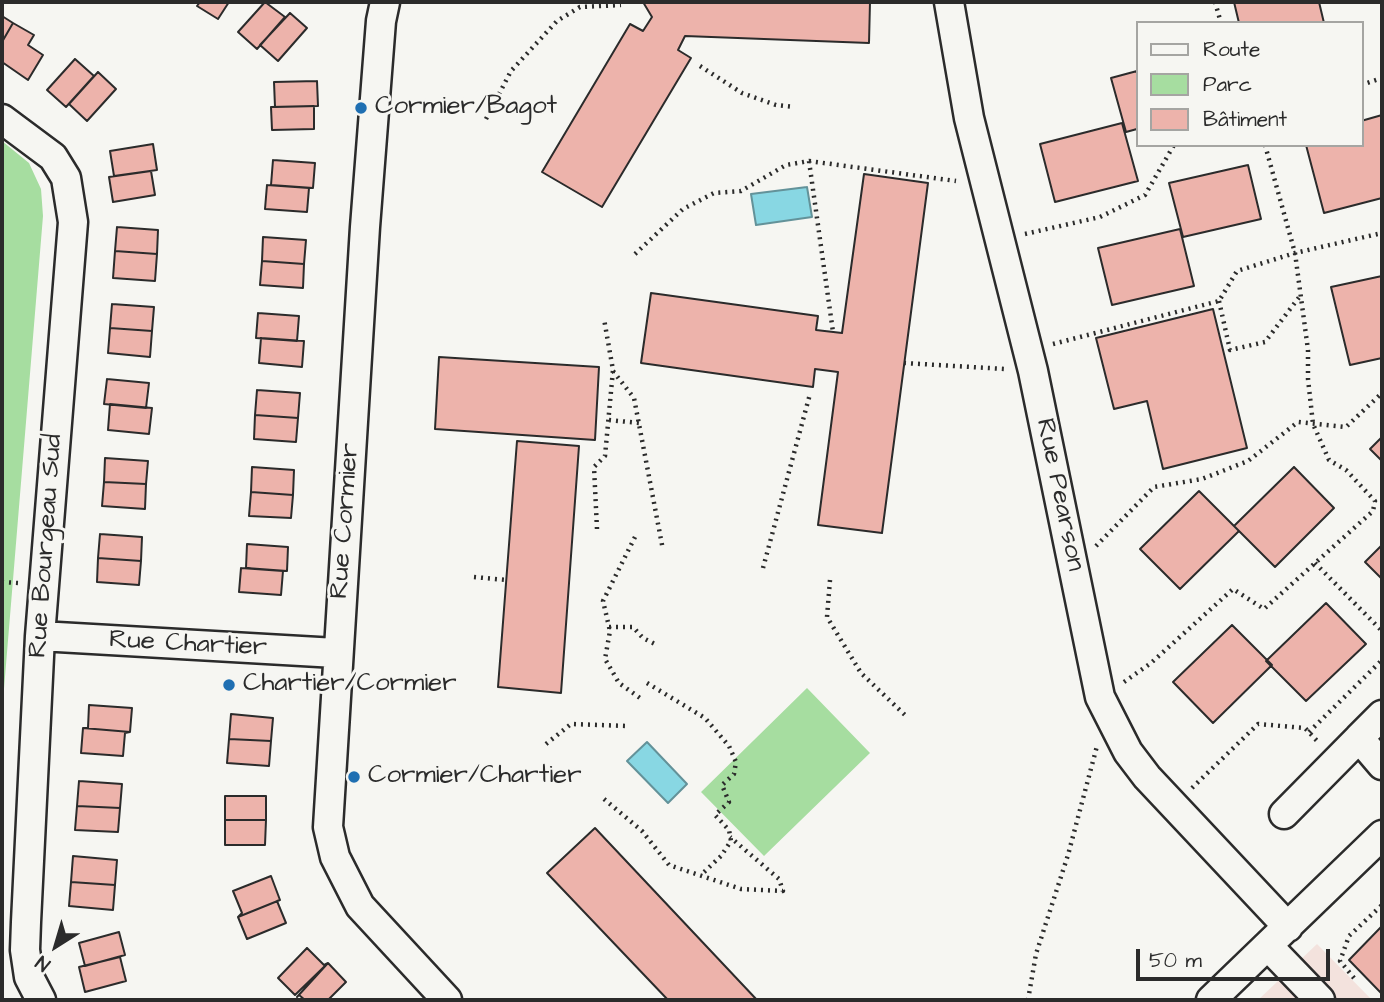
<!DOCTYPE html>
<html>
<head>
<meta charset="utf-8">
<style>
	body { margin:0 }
	#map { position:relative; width:1384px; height:1002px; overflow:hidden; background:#f6f6f2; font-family:"Architects Daughter",sans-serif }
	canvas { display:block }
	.frame { position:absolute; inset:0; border:4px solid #2b2b2b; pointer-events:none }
	.legend { position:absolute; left:1136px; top:21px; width:228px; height:126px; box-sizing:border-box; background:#f6f6f2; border:2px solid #a5a5a2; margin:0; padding:9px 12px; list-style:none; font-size:21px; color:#2b2b2b }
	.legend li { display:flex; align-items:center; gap:14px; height:35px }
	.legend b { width:35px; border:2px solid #a5a5a2 }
	.north { position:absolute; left:21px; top:911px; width:70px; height:70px; -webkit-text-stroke:5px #f6f6f2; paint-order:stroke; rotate:217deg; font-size:19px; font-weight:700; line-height:28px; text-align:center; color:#2b2b2b }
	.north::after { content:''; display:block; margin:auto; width:24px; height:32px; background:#2b2b2b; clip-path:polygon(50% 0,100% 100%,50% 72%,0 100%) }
	.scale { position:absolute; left:1136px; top:949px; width:194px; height:32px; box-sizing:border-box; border:4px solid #2b2b2b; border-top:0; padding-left:9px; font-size:21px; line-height:24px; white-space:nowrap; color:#2b2b2b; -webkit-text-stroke:5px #f6f6f2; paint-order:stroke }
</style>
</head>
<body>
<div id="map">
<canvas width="1384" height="1002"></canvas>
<div class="frame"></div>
<ul class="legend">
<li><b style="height:9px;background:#f6f6f2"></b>Route</li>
<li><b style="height:19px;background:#a6dda0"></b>Parc</li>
<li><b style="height:19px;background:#edb3ab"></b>Bâtiment</li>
</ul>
<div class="north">N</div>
<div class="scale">50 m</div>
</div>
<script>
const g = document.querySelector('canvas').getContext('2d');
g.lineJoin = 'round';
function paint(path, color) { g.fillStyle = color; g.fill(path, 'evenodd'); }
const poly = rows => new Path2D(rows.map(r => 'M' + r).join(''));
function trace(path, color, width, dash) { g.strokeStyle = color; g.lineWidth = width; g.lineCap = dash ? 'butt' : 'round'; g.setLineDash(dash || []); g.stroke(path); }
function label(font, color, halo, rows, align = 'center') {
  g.font = font + ' "Architects Daughter",sans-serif'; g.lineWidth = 6; g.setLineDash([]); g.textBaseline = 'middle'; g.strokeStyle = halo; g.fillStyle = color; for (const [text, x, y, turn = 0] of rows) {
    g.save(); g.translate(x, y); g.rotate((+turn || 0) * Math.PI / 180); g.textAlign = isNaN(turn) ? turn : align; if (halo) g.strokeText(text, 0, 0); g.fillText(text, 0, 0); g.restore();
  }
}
paint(poly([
	[1317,944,1372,1000,1258,1000]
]), '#f3e2dd');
paint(poly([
	[2,141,29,163,41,189,43,216,2,713],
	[807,688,870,753,764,856,701,792]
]), '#a6dda0');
const water = poly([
	[807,187,812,217,756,225,751,194,807,187],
	[647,742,687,784,668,803,627,761,647,742]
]);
paint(water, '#88d7e3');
trace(water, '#639299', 2);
const building = poly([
	[200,2,229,2,218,19,197,6,200,2],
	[265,2,285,17,257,49,238,32,265,2],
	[643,2,870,2,869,43,685,36,678,50,691,58,602,207,542,172,630,24,643,31,652,17,643,2],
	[1234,2,1319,2,1324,23,1239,23,1234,2],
	[290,13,307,28,278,61,260,45,290,13],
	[2,16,13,23,2,42,2,16],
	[13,23,34,35,28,45,43,55,28,80,2,62,2,42,13,23],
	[75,59,94,76,66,107,47,90,75,59],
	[1137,71,1137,129,1126,132,1111,78,1137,71],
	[98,72,116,89,87,121,69,104,98,72],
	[317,81,318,106,275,107,274,82,317,81],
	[314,106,314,129,272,130,271,107,314,106],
	[1382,115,1382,198,1324,213,1306,145,1361,145,1361,121,1382,115],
	[1122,123,1138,181,1055,202,1040,144,1122,123],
	[153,144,157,170,114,176,110,151,153,144],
	[273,160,315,163,313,188,271,185,273,160],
	[1248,165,1261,219,1183,237,1169,183,1248,165],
	[151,171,155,195,113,202,109,177,151,171],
	[864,174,928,183,882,533,818,525,838,372,815,369,813,387,641,363,651,293,818,316,816,330,842,333,864,174],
	[267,185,309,188,307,212,265,209,267,185],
	[117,227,158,230,157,254,115,251,117,227],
	[1180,229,1194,286,1112,305,1098,248,1180,229],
	[263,237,306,240,304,264,262,261,263,237],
	[115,251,157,254,155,281,113,278,115,251],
	[262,261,304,264,303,288,260,285,262,261],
	[1382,276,1382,358,1350,365,1331,287,1382,276],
	[112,304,154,307,152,331,110,328,112,304],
	[1213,309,1247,448,1163,469,1147,401,1114,409,1096,338,1213,309],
	[258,313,299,316,297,341,256,338,258,313],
	[110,328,152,331,150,357,108,353,110,328],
	[261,338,304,341,302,367,259,363,261,338],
	[439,357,599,367,595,440,435,429,439,357],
	[107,379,149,383,146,408,104,404,107,379],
	[257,390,300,393,298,418,255,415,257,390],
	[110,404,152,408,149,434,108,430,110,404],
	[255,415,298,418,296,442,254,439,255,415],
	[1382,437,1382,461,1370,449,1382,437],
	[517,441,579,446,561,693,498,687,517,441],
	[105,458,148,461,146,484,104,482,105,458],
	[252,467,294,470,293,495,251,492,252,467],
	[1294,467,1334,508,1275,567,1234,526,1294,467],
	[104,482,146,484,145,509,102,506,104,482],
	[1199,491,1239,531,1180,589,1140,549,1199,491],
	[251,492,293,495,291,518,249,516,251,492],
	[100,534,142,537,141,561,98,558,100,534],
	[247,544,288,547,287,571,246,568,247,544],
	[1382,545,1382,579,1365,562,1382,545],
	[98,558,141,561,139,585,97,582,98,558],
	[241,568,283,571,281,595,239,592,241,568],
	[1326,603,1366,644,1306,701,1266,661,1326,603],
	[1232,625,1272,665,1213,723,1173,682,1232,625],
	[89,705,132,708,130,732,83,728,88,728,89,705],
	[231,714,273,718,271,741,229,739,231,714],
	[83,728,130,732,125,733,123,756,81,753,83,728],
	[229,739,271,741,269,766,227,763,229,739],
	[79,781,122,784,120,808,77,806,79,781],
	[225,796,266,796,266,820,225,820,225,796],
	[77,806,120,808,118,832,75,830,77,806],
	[225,820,266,820,265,845,225,845,225,820],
	[595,828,757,1000,668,1000,547,873,595,828],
	[73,856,117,860,115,885,71,882,73,856],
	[271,876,280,900,238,917,242,913,233,891,271,876],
	[71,882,115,885,113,910,69,906,71,882],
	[280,900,277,901,286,923,247,939,238,917,280,900],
	[1382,926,1382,994,1349,960,1382,926],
	[119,932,125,955,85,966,79,943,119,932],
	[307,948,324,965,328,963,295,995,278,978,307,948],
	[120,957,126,981,85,992,79,967,120,957],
	[328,963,346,982,328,1000,305,1000,299,995,297,997,328,963]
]);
paint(building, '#edb3ab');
trace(building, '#2b2b2b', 2);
const minor = poly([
	[385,2,381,21,365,227,328,827,335,857,360,906,447,1000],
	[949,2,969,118,1033,371,1100,697,1128,752,1147,777,1288,927],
	[2,119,53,157,66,178,73,222,40,636,26,922,25,950,29,977,41,1000],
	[40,636,336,653],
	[1382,715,1359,738,1382,765],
	[1284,814,1359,738],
	[1268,946,1320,1000],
	[1211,1000,1382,835]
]);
trace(minor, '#2b2b2b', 33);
trace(poly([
	[1215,2,1221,23],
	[700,66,742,93,776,105,794,107],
	[1361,85,1382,78],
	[486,119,511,71,557,21,580,7,621,5],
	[809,161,833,332],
	[1025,234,1100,217,1145,195,1174,145],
	[635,254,683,209,714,193,741,191,786,165,809,161,956,181],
	[1219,301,1230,350,1265,342,1300,296],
	[1053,344,1219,301,1237,271,1295,253,1382,233],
	[904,363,1005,369],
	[613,371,634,398,663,550],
	[609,420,639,423],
	[597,529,594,467,605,456,613,370,604,319],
	[635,537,603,601,610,631,605,659,619,683,640,698],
	[1096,546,1154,487,1202,479,1248,461,1298,422,1346,427,1382,393],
	[1315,563,1382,631],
	[763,568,810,394],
	[474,577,506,580],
	[830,580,827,617,861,673,905,715],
	[2,582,18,583],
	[609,627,633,627,643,638,657,645],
	[1124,682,1151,663,1233,589,1264,609,1373,511,1375,501,1346,470,1329,460,1313,424,1308,379,1308,350,1295,253,1265,145],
	[647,683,705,718,729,746,736,762,734,774,722,785,729,802,715,815,729,830,731,841,721,856,702,874],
	[1309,732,1382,660],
	[546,744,571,724,627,726],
	[1192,788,1258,724,1305,728,1319,743],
	[604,799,642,831,669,865,741,889,783,891,779,879,730,837],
	[1354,978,1340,961,1349,936,1382,905],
	[1028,1000,1036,954,1068,855,1097,746]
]), '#2b2b2b', 4.5, [2, 5]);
trace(minor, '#f6f6f2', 28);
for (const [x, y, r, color] of [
	[361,108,7,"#1f6fb2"],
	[229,685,7,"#1f6fb2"],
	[354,777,7,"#1f6fb2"]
]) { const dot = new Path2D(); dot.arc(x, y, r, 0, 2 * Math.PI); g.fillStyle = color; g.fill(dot); trace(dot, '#f6f6f2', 2.5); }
label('26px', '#2b2b2b', '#f6f6f2', [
	["Cormier/Bagot",375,108],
	["Chartier/Cormier",243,685],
	["Cormier/Chartier",368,777]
], 'left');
label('26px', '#2b2b2b', '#f6f6f2', [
	["Rue Pearson",1059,495,78],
	["Rue Cormier",346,521,-86],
	["Rue Bourgeau Sud",47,546,-86],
	["Rue Chartier",188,645,3]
]);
</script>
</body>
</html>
